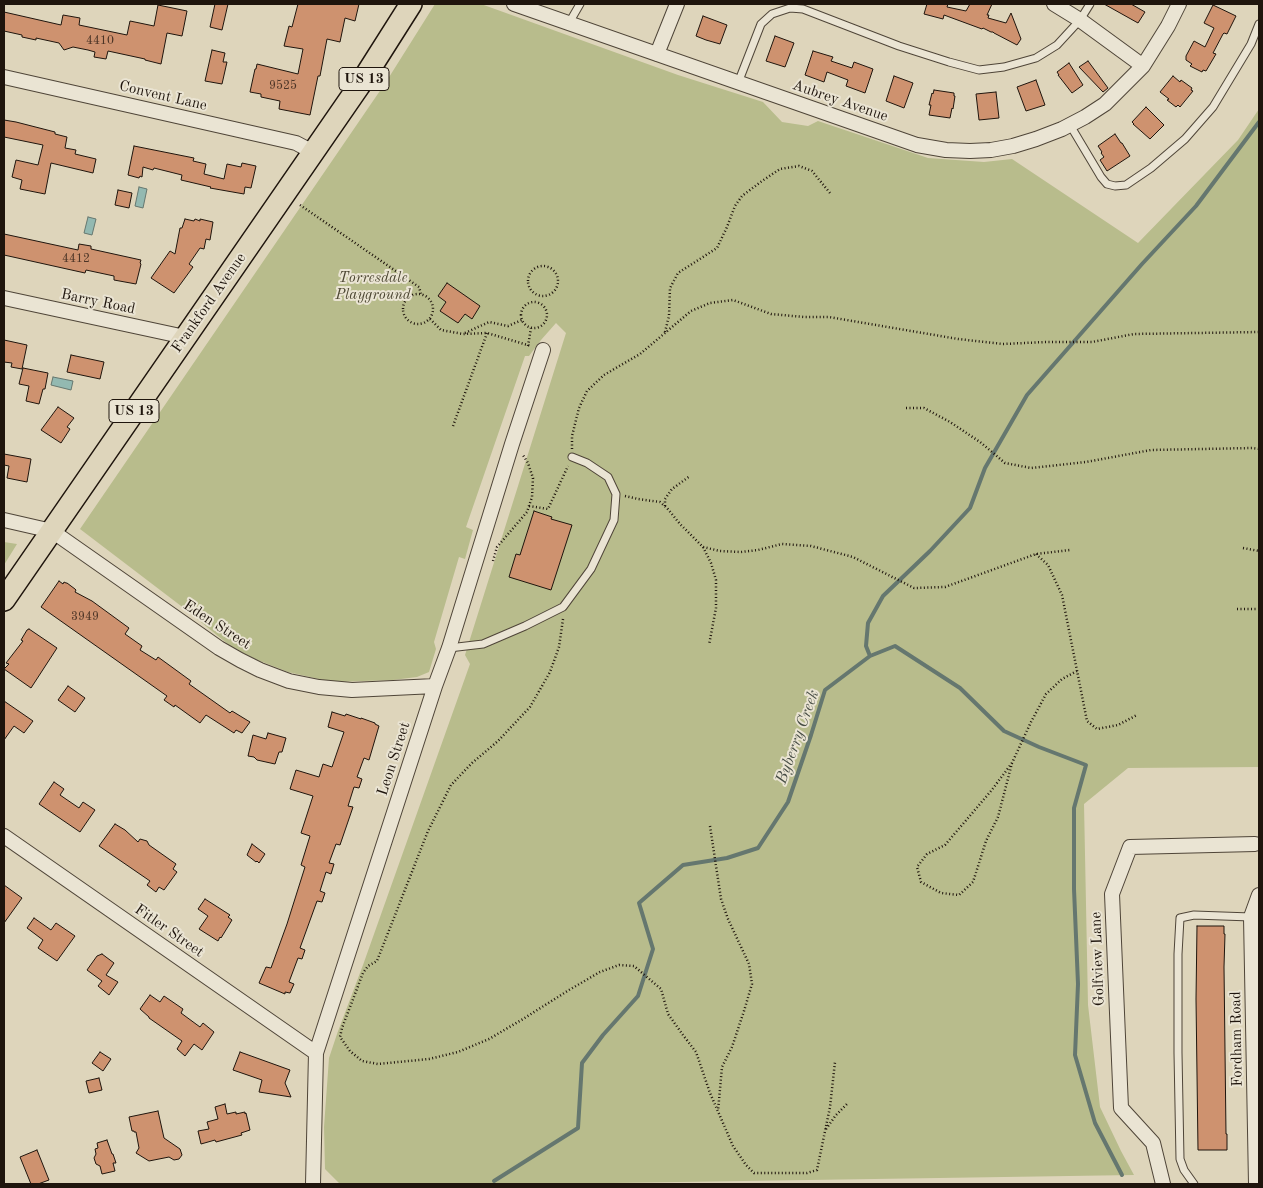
<!DOCTYPE html>
<html>
<head>
<meta charset="utf-8">
<style>
	body { margin:0 }
	#map { position:relative; width:1263px; height:1188px; overflow:hidden; background:#ded5bb; font-family:"Old Standard TT",serif }
	canvas { display:block }
	.frame { position:absolute; inset:0; border:5px solid #1f150d; pointer-events:none }
</style>
</head>
<body>
<div id="map">
<canvas width="1263" height="1188"></canvas>
<div class="frame"></div>
</div>
<script>
const g = document.querySelector('canvas').getContext('2d');
g.lineJoin = 'round';
function paint(path, color) { g.fillStyle = color; g.fill(path, 'evenodd'); }
const poly = rows => new Path2D(rows.map(r => 'M' + r).join(''));
function trace(path, color, width, dash) { g.strokeStyle = color; g.lineWidth = width; g.lineCap = dash ? 'butt' : 'round'; g.setLineDash(dash || []); g.stroke(path); }
function label(font, color, halo, rows, align = 'center') {
  g.font = font + ' "Old Standard TT",serif'; g.lineWidth = 4; g.setLineDash([]); g.textBaseline = 'middle'; g.strokeStyle = halo; g.fillStyle = color; for (const [text, x, y, turn = 0] of rows) {
    g.save(); g.translate(x, y); g.rotate((+turn || 0) * Math.PI / 180); g.textAlign = isNaN(turn) ? turn : align; if (halo) g.strokeText(text, 0, 0); g.fillText(text, 0, 0); g.restore();
  }
}
paint(poly([
	[435,4,481,4,678,75,763,102,782,122,808,126,818,121,928,158,984,162,1012,159,1138,243,1238,140,1259,109,1259,767,1128,768,1084,804,1088,1005,1100,1107,1121,1151,1134,1175,548,1184,340,1184,325,1169,324,1127,329,1058,337,1034,363,965,470,664,465,655,566,333,556,323,541,340,529,356,525,356,466,527,473,530,465,559,459,557,434,642,436,649,429,672,417,677,393,680,332,682,288,672,255,659,229,645,185,609,80,529,386,82],
	[4,542,17,544,4,565]
]), '#b8bc8c');
const water = poly([
	[139,187,147,189,143,208,135,206,139,187],
	[88,217,96,219,92,235,84,233,88,217],
	[53,377,73,381,71,390,51,385,53,377]
]);
paint(water, '#93b9b1');
trace(water, '#65776f', 1);
trace(poly([
	[870,656,866,646,868,623,883,596,930,551,970,508,985,468,1027,395,1142,264,1196,206,1259,122],
	[494,1181,578,1128,582,1063,603,1035,638,996,653,949,639,903,683,865,727,858,758,848,788,802,811,735,825,690,870,656,895,646,960,688,1004,731,1039,747,1086,765,1074,808,1074,889,1078,984,1075,1055,1095,1123,1122,1175]
]), '#65776f', 4);
const building = poly([
	[215,4,228,4,222,30,210,27,215,4],
	[298,4,359,4,355,21,345,18,340,42,327,39,320,76,318,76,310,115,279,109,280,101,261,97,261,94,250,92,255,69,256,69,257,64,298,74,303,49,284,46,289,26,292,27,298,4],
	[927,4,948,4,947,7,966,11,970,4,992,4,987,15,989,15,988,18,1006,23,1011,13,1021,39,1017,45,994,33,993,32,991,32,983,28,982,29,944,15,943,19,924,14,927,4],
	[1104,4,1131,4,1145,12,1138,23,1104,4],
	[158,5,187,11,182,36,167,33,161,64,145,60,145,59,108,51,106,59,94,57,95,52,88,50,73,47,64,50,59,43,36,38,36,40,22,37,22,35,4,31,4,12,61,25,63,15,80,18,79,25,127,35,130,21,154,26,158,5],
	[1213,5,1236,16,1227,34,1224,33,1223,34,1213,53,1216,54,1206,71,1203,70,1202,72,1190,66,1192,64,1186,60,1186,56,1194,41,1205,47,1214,28,1204,23,1213,5],
	[703,16,727,25,720,44,706,40,696,36,703,16],
	[775,36,794,43,785,67,766,61,775,36],
	[212,50,225,53,223,62,227,62,222,84,205,81,212,50],
	[813,51,833,57,831,61,852,68,854,62,873,69,865,93,846,86,848,80,827,72,824,82,805,75,813,51],
	[1088,61,1108,88,1103,92,1079,67,1088,61],
	[1069,63,1083,85,1072,93,1058,75,1059,75,1057,72,1069,63],
	[894,76,913,83,904,108,886,101,894,76],
	[1173,76,1180,82,1181,80,1192,88,1191,90,1193,91,1180,107,1178,105,1176,107,1167,100,1169,99,1160,92,1173,76],
	[1036,80,1045,105,1026,111,1017,87,1036,80],
	[934,90,954,93,954,96,955,96,953,109,952,108,950,118,929,115,931,105,929,105,932,93,933,94,934,90],
	[996,92,999,118,979,120,976,94,996,92],
	[1146,107,1164,125,1150,139,1133,124,1134,124,1132,122,1146,107],
	[4,120,16,122,55,132,55,134,67,137,65,148,76,150,75,154,96,159,93,173,51,163,45,194,20,189,22,180,12,177,16,160,38,165,43,145,4,137,4,120],
	[1115,134,1121,143,1122,143,1130,156,1107,171,1100,160,1104,157,1101,153,1102,152,1098,146,1115,134],
	[134,146,194,158,193,161,206,164,204,174,224,179,227,164,241,167,242,163,256,166,251,188,245,187,244,194,210,188,211,187,181,180,182,175,154,168,153,170,143,167,142,177,140,176,139,178,128,175,134,146],
	[118,190,132,193,129,208,115,205,118,190],
	[185,219,194,221,195,219,200,221,200,219,213,222,210,240,206,239,204,249,200,248,189,264,193,267,174,293,151,278,170,251,175,254,180,228,182,228,185,219],
	[4,234,78,250,79,244,91,246,91,249,141,260,140,263,141,264,136,284,114,280,114,276,86,270,85,273,4,255,4,234],
	[447,283,480,306,472,319,465,314,458,323,440,311,446,302,438,296,447,283],
	[4,340,27,345,22,369,11,367,12,363,4,362,4,340],
	[71,355,104,362,100,379,67,372,71,355],
	[23,368,48,373,45,389,43,389,39,404,26,401,29,386,19,384,23,368],
	[58,407,74,418,67,427,70,429,61,443,41,430,58,407],
	[4,454,31,459,27,482,7,478,9,466,4,465,4,454],
	[534,511,552,517,551,519,572,525,551,590,509,577,516,554,520,555,534,511],
	[59,581,63,584,64,582,66,583,67,583,75,589,76,590,75,592,92,601,129,628,125,634,142,646,140,650,156,660,158,657,191,681,189,684,230,713,232,711,250,722,242,733,236,730,234,733,206,715,200,723,175,705,174,707,164,700,167,696,41,607,59,581],
	[29,629,57,648,31,688,4,669,9,664,6,663,23,641,21,640,27,630,29,629],
	[68,686,85,698,75,712,58,700,68,686],
	[4,701,33,721,24,733,14,726,4,740,4,701],
	[332,712,345,716,346,714,361,719,361,718,375,723,375,724,379,726,369,760,364,758,357,777,362,779,359,788,354,787,348,806,353,807,340,845,336,844,329,863,334,864,331,874,326,872,320,891,325,893,322,902,317,901,300,948,305,950,302,959,298,958,289,982,294,984,290,993,285,992,285,994,259,983,266,967,271,968,287,924,305,867,301,865,310,836,301,833,313,796,290,789,296,770,319,777,323,764,332,767,344,732,328,727,332,712],
	[268,733,286,738,282,752,279,752,275,764,257,760,254,757,248,756,253,735,266,739,268,733],
	[54,782,64,789,60,795,79,808,83,802,95,810,80,832,39,804,54,782],
	[115,824,125,830,138,842,140,839,147,841,149,845,176,864,173,869,177,872,164,890,159,887,156,892,147,885,150,881,99,846,115,824],
	[252,844,265,854,259,863,257,861,256,862,247,855,252,844],
	[4,885,22,898,4,923,4,885],
	[205,899,230,915,228,917,232,920,221,938,220,937,218,941,199,929,208,916,198,909,205,899],
	[34,918,51,930,56,923,75,936,57,961,38,948,43,940,27,928,34,918],
	[1197,926,1224,926,1224,934,1225,934,1224,967,1226,1134,1227,1134,1227,1150,1198,1150,1196,999,1197,926],
	[102,954,114,963,106,975,118,982,109,995,98,986,102,981,87,970,97,956,102,954],
	[150,995,160,1002,164,996,183,1009,181,1013,200,1027,203,1023,214,1032,202,1050,194,1044,185,1056,177,1049,182,1041,149,1018,149,1017,140,1009,150,995],
	[100,1052,111,1059,103,1071,92,1063,100,1052],
	[240,1052,290,1070,285,1083,291,1097,259,1092,262,1080,233,1070,240,1052],
	[99,1078,102,1090,89,1093,86,1081,99,1078],
	[225,1104,227,1114,236,1112,236,1114,245,1112,245,1114,246,1113,250,1130,241,1133,242,1135,216,1142,215,1140,201,1144,198,1131,209,1129,207,1122,218,1119,215,1107,225,1104],
	[158,1111,164,1138,180,1149,182,1155,179,1159,174,1160,169,1157,149,1161,136,1153,139,1148,136,1132,134,1132,134,1131,132,1131,129,1117,158,1111],
	[107,1140,112,1154,113,1154,116,1163,113,1163,115,1171,102,1174,100,1166,96,1164,94,1158,96,1154,95,1149,98,1148,97,1143,107,1140],
	[37,1150,49,1180,38,1184,31,1184,20,1157,37,1150]
]);
paint(building, '#ce926f');
trace(building, '#1f150d', 1);
const lane = poly([
	[569,23,580,4],
	[738,83,761,24,772,14,790,8,803,9,899,46,949,62,979,70,1004,67,1036,58,1057,45,1080,20,1090,4],
	[1070,125,1101,177,1107,184,1115,186,1126,185,1151,168,1185,139,1213,107,1251,44,1259,24],
	[449,648,483,644,525,626,563,607,591,569,614,520,616,494,608,477,587,463,572,457],
	[1194,1184,1184,1170,1180,1159,1178,1053,1178,954,1180,918,1194,915,1251,917]
]);
const street = poly([
	[514,4,917,145,946,150,970,151,991,150,1013,146,1036,139,1062,129,1085,117,1105,104,1143,66,1168,26,1179,4],
	[1054,4,1080,20,1143,66],
	[657,54,677,4],
	[4,77,296,143,313,152],
	[4,298,185,337],
	[4,520,52,531,219,648,240,660,260,670,289,681,319,687,352,690,435,686],
	[4,836,316,1053],
	[313,1184,316,1053,435,686,449,648,512,444,543,350],
	[1163,1184,1153,1143,1121,1108,1112,894,1130,847,1255,844],
	[1256,1184,1251,917,1259,895]
]);
const primary = poly([
	[4,600,359,86,411,4]
]);
trace(lane, '#4f4538', 9);
trace(street, '#4f4538', 16);
trace(primary, '#1f150d', 24);
trace(poly([
	[300,205,419,287,421,294],
	'528 281a15 15 0 1 1 30 0a15 15 0 1 1-30 0Z',
	'403 309a15 15 0 1 1 30 0a15 15 0 1 1-30 0Z',
	'521 315a13 13 0 1 1 26 0a13 13 0 1 1-26 0Z',
	[430,319,441,330,463,334,487,333,531,346],
	[665,332,669,316,670,288,678,273,717,248,727,227,735,206,742,196,762,181,780,169,799,166,812,171,830,193],
	[465,333,489,322,508,326,522,320],
	[528,346,531,328],
	[906,408,924,408,950,422,980,442,1005,463,1031,468,1086,462,1151,450,1252,448,1259,449],
	[453,426,487,333],
	[572,449,572,436,579,408,587,391,604,375,640,354,691,311,710,303,733,300,771,314,804,317,829,317,958,339,1003,344,1046,342,1092,342,1134,334,1259,332],
	[625,496,638,499,660,502,667,508,680,524,703,547,720,551,741,552,758,550,782,544,811,546,853,557,914,588,945,587,1036,554,1070,550],
	[529,506,548,509,568,466],
	[665,506,665,499,672,489,690,476],
	[703,547,711,563,716,580,716,608,709,645],
	[1243,548,1259,551],
	[1036,554,1048,565,1062,595,1087,721,1097,729,1118,725,1137,715],
	[493,561,497,547,527,512,532,497,533,478,528,463,523,455],
	[1237,609,1259,609],
	[563,619,559,647,550,672,530,707,498,741,472,763,451,785,428,831,377,961,368,966,363,973,342,1028,340,1037,350,1051,362,1061,378,1064,429,1059,458,1052,489,1039,523,1019,569,990,600,972,619,965,634,966,661,989,668,1014,683,1035,696,1052,710,1093,733,1146,746,1165,754,1173,807,1173,817,1170,830,1107,835,1062],
	[1012,763,991,791,945,845,927,854,917,867,921,882,941,893,959,895,973,882,986,841,998,817,1012,763,1031,722,1046,694,1062,679,1077,671],
	[710,826,721,899,728,919,749,964,752,984,744,1011,732,1047,722,1067,718,1111],
	[826,1129,836,1115,847,1104]
]), '#1f150d', 2.5, [1, 2.5]);
trace(lane, '#eae4d3', 7);
trace(street, '#eae4d3', 14);
trace(primary, '#ded5bb', 21);
label('12px', '#4b3426', null, [
	["4410",100,41],
	["9525",283,86],
	["4412",76,259],
	["3949",85,617]
]);
for (const [x, y, w] of [
	[364,79,50],
	[134,411,50]
]) { const box = new Path2D(); box.roundRect(x - w / 2, y - 11.5, w, 23, 4); g.fillStyle = '#eae4d3'; g.fill(box); trace(box, '#1f150d', 1); }
label('bold 14px', '#1f150d', null, [
	["US 13",364,79],
	["US 13",134,411]
]);
label('15px', '#1f150d', '#eae4d3', [
	["Convent Lane",163,96,13],
	["Aubrey Avenue",840,101,19],
	["Barry Road",98,302,12],
	["Frankford Avenue",209,303,-55],
	["Eden Street",217,625,33],
	["Leon Street",394,759,-72],
	["Fitler Street",169,931,35],
	["Golfview Lane",1098,959,-92],
	["Fordham Road",1237,1039,-91]
]);
label('italic 15px', '#4d4733', '#eae4d3', [
	["Torresdale",373,278],
	["Playground",373,295]
]);
label('italic 16px', '#484e46', '#eae4d3', [
	["Byberry Creek",798,737,-70]
]);
</script>
</body>
</html>
